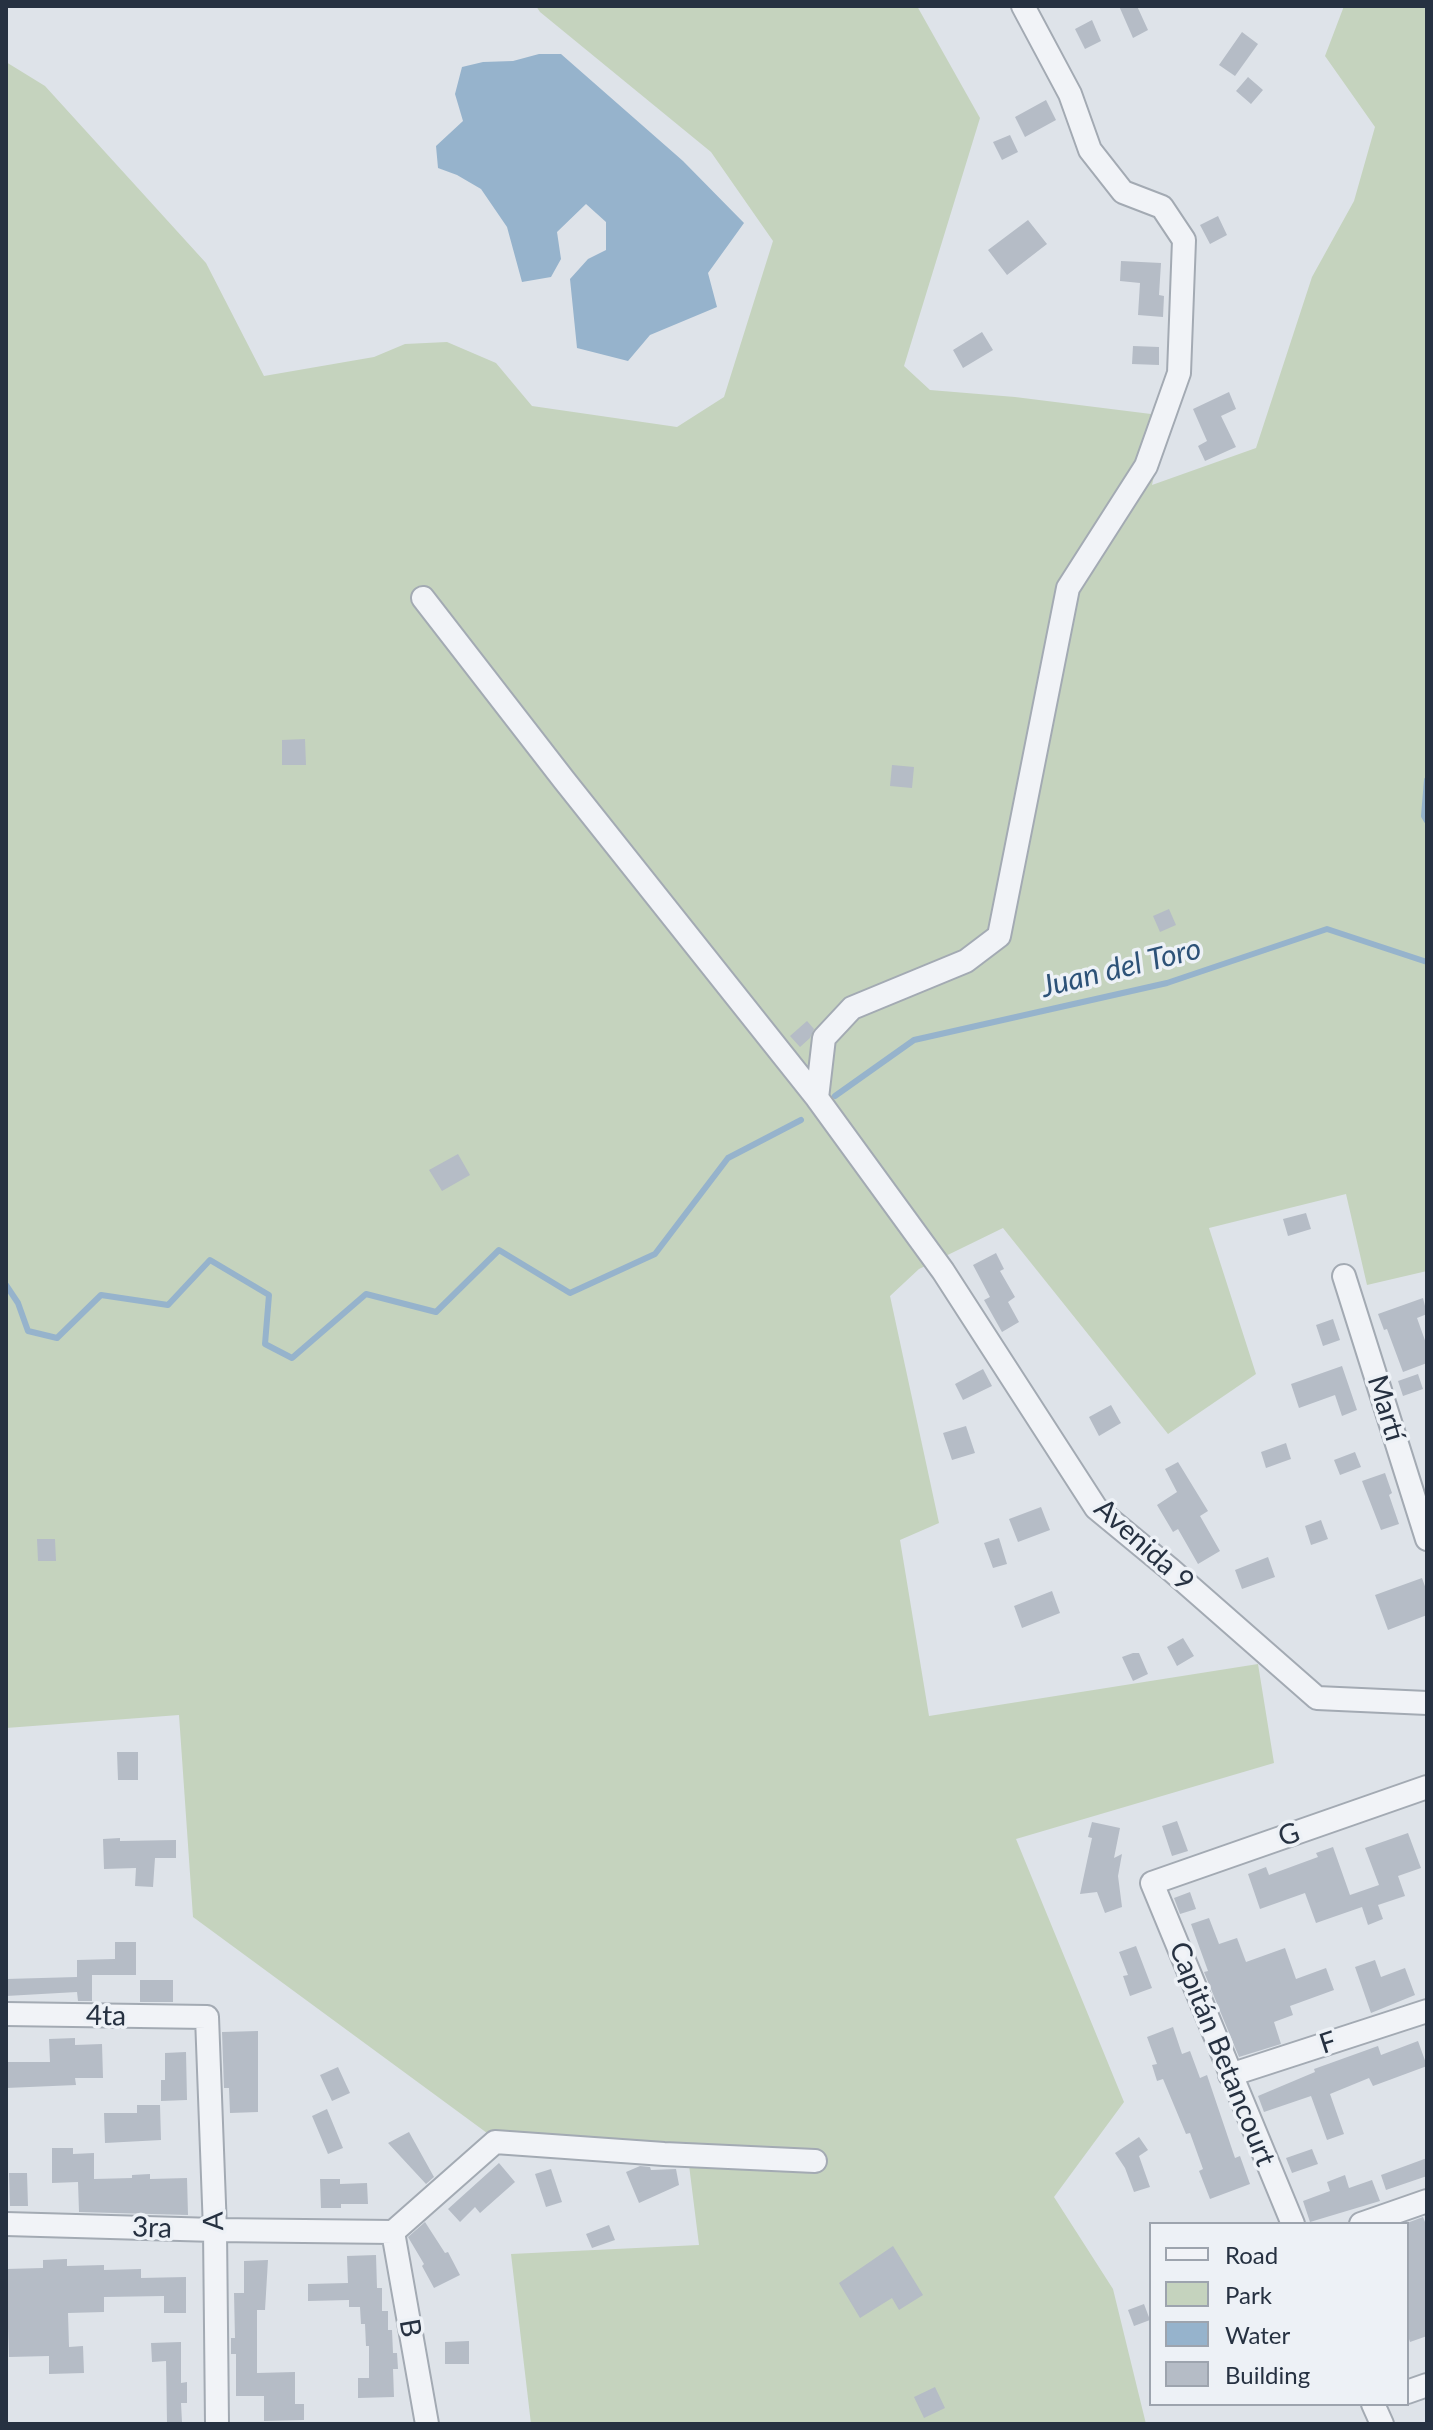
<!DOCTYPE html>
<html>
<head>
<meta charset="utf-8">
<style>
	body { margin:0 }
	#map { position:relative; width:1433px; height:2430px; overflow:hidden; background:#dee3e9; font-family:Lato,sans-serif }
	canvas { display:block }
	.frame { position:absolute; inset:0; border:8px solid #263141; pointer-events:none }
	.legend { position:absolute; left:1149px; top:2222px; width:260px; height:184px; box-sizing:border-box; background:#edf1f6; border:2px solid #9da4ae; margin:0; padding:10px 14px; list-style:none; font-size:24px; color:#263141 }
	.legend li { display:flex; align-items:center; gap:16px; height:40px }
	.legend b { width:40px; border:2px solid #9da4ae }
</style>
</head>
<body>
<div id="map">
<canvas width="1433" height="2430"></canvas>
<div class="frame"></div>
<ul class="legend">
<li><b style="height:10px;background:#f1f3f7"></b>Road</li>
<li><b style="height:22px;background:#c5d3be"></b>Park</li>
<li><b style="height:22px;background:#96b3cc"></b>Water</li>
<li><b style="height:22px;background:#b5bcc6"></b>Building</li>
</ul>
</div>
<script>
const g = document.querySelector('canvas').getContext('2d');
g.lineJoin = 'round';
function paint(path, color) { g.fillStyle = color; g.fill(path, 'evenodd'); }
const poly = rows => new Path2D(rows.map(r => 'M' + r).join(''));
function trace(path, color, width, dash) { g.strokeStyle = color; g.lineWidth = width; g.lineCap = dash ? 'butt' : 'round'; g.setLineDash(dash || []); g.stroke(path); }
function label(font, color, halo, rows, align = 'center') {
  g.font = font + ' Lato,sans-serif'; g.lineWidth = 7; g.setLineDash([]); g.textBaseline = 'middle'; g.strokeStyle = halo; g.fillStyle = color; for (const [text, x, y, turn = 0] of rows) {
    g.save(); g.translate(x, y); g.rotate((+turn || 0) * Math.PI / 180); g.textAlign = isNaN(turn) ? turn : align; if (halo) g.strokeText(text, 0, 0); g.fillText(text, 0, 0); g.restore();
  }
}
paint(poly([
	[536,6,917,6,980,118,904,366,930,390,1015,397,1167,416,1152,485,1256,448,1312,277,1354,201,1375,127,1325,56,1344,6,1427,6,1427,1271,1367,1285,1346,1194,1209,1228,1256,1374,1168,1434,1003,1228,919,1269,890,1296,939,1523,900,1540,929,1716,1258,1664,1274,1763,1016,1839,1124,2102,1054,2197,1113,2289,1146,2424,531,2424,511,2254,699,2245,687,2149,487,2133,193,1917,179,1715,6,1728,6,62,45,86,206,263,264,376,374,357,405,344,447,342,496,363,532,406,677,427,724,397,773,241,711,152,540,12]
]), '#c5d3be');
paint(poly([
	[539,54,561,54,683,161,744,223,708,273,717,307,650,335,628,361,577,348,570,279,588,259,606,250,606,222,586,204,557,232,561,259,551,277,522,282,507,227,481,189,457,175,438,168,436,146,463,121,455,94,462,67,483,62,513,61]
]), '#96b3cc');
trace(poly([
	[1427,780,1424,816,1427,821],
	[835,1096,914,1040,1167,983,1327,929,1427,962],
	[6,1285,18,1303,28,1331,57,1338,101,1295,168,1305,210,1260,269,1295,265,1344,292,1358,366,1294,436,1312,499,1250,570,1293,655,1254,728,1158,801,1120]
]), '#96b3cc', 6);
paint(poly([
	[1119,6,1137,6,1148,30,1133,38],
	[1092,20,1101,41,1085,49,1075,29],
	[1242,32,1258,44,1235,76,1219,65],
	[1248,77,1263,90,1251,104,1236,91],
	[1046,100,1056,120,1025,137,1015,117],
	[1010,135,1018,152,1002,160,993,142],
	[1218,216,1227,235,1210,244,1200,225],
	[1028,220,1047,244,1007,275,988,250],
	[1121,261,1161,263,1159,295,1164,296,1163,317,1138,315,1140,283,1120,281],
	[982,332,993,350,963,368,953,350],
	[1133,346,1159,347,1159,365,1132,364],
	[1229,392,1236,409,1221,416,1236,447,1205,461,1198,446,1207,441,1193,409],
	[305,739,306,765,282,765,282,740],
	[892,765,914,767,912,788,890,786],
	[1169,909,1176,925,1160,932,1153,916],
	[807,1021,814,1029,810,1038,800,1047,790,1036],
	[458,1154,470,1175,442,1191,429,1170],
	[1306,1213,1311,1229,1288,1236,1283,1219],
	[996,1253,1004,1269,1000,1271,1015,1297,1008,1302,1019,1322,1002,1332,984,1300,990,1297,973,1265],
	[1423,1298,1427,1314,1417,1318,1427,1346,1427,1363,1403,1372,1387,1329,1384,1330,1378,1314],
	[1333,1319,1340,1340,1323,1346,1316,1325],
	[1342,1366,1357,1410,1342,1416,1335,1395,1299,1408,1291,1384],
	[983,1369,992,1386,963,1400,955,1384],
	[1418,1374,1423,1389,1403,1396,1398,1381],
	[1111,1405,1121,1423,1099,1436,1089,1417],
	[966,1426,975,1453,952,1460,943,1433],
	[1286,1443,1291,1459,1266,1468,1261,1452],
	[1355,1452,1361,1467,1340,1475,1334,1460],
	[1178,1462,1208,1511,1200,1516,1220,1551,1198,1564,1178,1529,1173,1532,1157,1505,1177,1492,1165,1469],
	[1385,1473,1392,1493,1389,1495,1399,1524,1381,1530,1362,1481],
	[1041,1507,1050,1530,1018,1542,1009,1519],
	[1321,1520,1328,1539,1311,1545,1305,1526],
	[999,1538,1007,1564,993,1568,984,1543],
	[37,1539,55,1539,56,1561,38,1561],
	[1268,1557,1275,1577,1242,1589,1235,1570],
	[1422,1578,1427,1592,1427,1615,1388,1630,1375,1595],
	[1052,1591,1060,1613,1022,1628,1014,1606],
	[1183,1638,1194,1656,1177,1666,1167,1647],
	[1133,1653,1139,1653,1148,1674,1133,1681,1122,1657],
	[117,1752,138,1752,138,1780,118,1780],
	[1177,1821,1188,1851,1172,1856,1162,1826],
	[1092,1822,1120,1828,1114,1858,1122,1854,1118,1876,1122,1907,1105,1913,1097,1892,1080,1894,1092,1838,1088,1837],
	[1408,1833,1421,1868,1398,1876,1405,1896,1378,1905,1383,1919,1368,1925,1362,1907,1316,1923,1305,1893,1260,1909,1248,1874,1266,1867,1269,1875,1318,1857,1316,1853,1333,1847,1350,1895,1379,1885,1365,1848],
	[120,1838,120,1841,176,1840,176,1858,155,1858,153,1887,135,1886,136,1868,104,1869,103,1839],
	[1190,1892,1196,1909,1180,1914,1174,1898],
	[1209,1918,1219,1944,1237,1938,1246,1962,1285,1948,1296,1979,1326,1968,1334,1990,1290,2006,1293,2015,1274,2022,1281,2044,1239,2057,1204,1972,1208,1971,1191,1924],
	[115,1942,136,1942,136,1975,92,1975,92,2001,78,2001,77,1992,6,1996,6,1979,77,1977,77,1960,115,1959],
	[1136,1946,1152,1988,1130,1996,1123,1976,1128,1975,1119,1952],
	[1375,1960,1381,1977,1405,1968,1415,1995,1371,2013,1355,1967],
	[140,1980,173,1980,173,2002,140,2002],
	[1173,2027,1182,2054,1190,2051,1200,2078,1207,2075,1235,2158,1240,2156,1250,2184,1210,2199,1199,2171,1203,2169,1190,2133,1186,2134,1163,2079,1157,2081,1152,2065,1157,2064,1147,2037],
	[258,2031,258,2112,230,2113,229,2088,224,2088,222,2032],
	[75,2038,75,2045,102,2044,103,2078,75,2078,76,2085,6,2088,6,2062,50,2062,49,2039],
	[1418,2041,1427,2066,1373,2086,1369,2078,1330,2094,1344,2134,1327,2140,1311,2096,1264,2112,1258,2096,1315,2072,1314,2069,1378,2046,1381,2055],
	[186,2052,187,2100,161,2101,161,2080,165,2080,165,2053],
	[338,2067,350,2093,332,2101,320,2075],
	[137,2105,160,2105,161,2140,105,2143,104,2113,137,2113],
	[327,2109,343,2148,328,2154,312,2116],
	[409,2132,434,2177,426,2184,388,2143],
	[1139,2137,1148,2150,1139,2156,1150,2187,1134,2192,1125,2168,1115,2153],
	[52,2148,73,2148,73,2154,94,2153,94,2179,132,2178,132,2175,150,2174,150,2179,187,2178,188,2215,79,2212,78,2182,52,2183],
	[1312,2149,1318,2164,1292,2173,1286,2158],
	[1427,2158,1427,2176,1386,2190,1381,2175],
	[499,2163,515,2182,480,2213,475,2207,460,2222,448,2209],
	[640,2166,650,2167,651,2170,676,2169,679,2185,639,2203,626,2172],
	[551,2169,562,2202,546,2207,535,2174],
	[9,2173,27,2173,28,2206,10,2206],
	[1345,2175,1349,2188,1372,2180,1380,2201,1310,2222,1303,2201,1330,2191,1327,2182],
	[320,2179,340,2179,340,2184,367,2183,368,2204,341,2204,341,2208,321,2208],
	[1423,2217,1427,2227,1427,2336,1410,2342,1407,2333,1407,2223],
	[425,2222,445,2253,448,2252,460,2275,434,2288,422,2266,424,2264,408,2237],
	[609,2225,615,2240,592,2248,586,2234],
	[893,2246,923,2295,899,2310,892,2298,860,2318,839,2283],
	[376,2255,377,2288,382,2288,382,2311,388,2311,388,2330,392,2330,393,2353,397,2353,398,2369,393,2369,394,2397,358,2398,358,2378,369,2378,369,2346,366,2346,365,2324,361,2324,360,2307,349,2307,349,2300,308,2301,308,2284,348,2283,347,2256],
	[67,2259,67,2266,104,2265,104,2270,141,2269,141,2278,186,2277,186,2313,164,2313,164,2296,104,2297,104,2312,68,2313,69,2347,83,2346,84,2373,49,2374,49,2356,9,2357,6,2269,43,2268,43,2260],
	[268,2260,265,2310,257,2310,257,2373,295,2372,295,2404,304,2404,304,2420,264,2421,264,2396,236,2396,236,2354,231,2354,231,2338,235,2338,234,2293,244,2293,244,2261],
	[1144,2304,1150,2320,1134,2326,1128,2310],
	[469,2341,469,2364,445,2364,445,2342],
	[181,2342,181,2383,187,2382,187,2403,181,2403,182,2422,167,2422,166,2361,152,2362,151,2343],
	[935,2387,945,2408,924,2418,914,2397]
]), '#b5bcc6');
const minor = poly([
	[423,598,564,780,817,1098,943,1271,1096,1508,1170,1569,1317,1698,1427,1703],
	[817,1098,824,1038,852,1008,966,961,999,936,1068,588,1146,466,1179,373,1184,240,1162,207,1123,192,1090,150,1070,94,1023,6],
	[1344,1276,1427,1539],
	[6,2014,207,2017,215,2230,217,2424],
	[1230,2075,1427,2011],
	[6,2224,215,2230,393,2232],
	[1293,2224,1152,1883,1427,1787],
	[1361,2224,1427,2201],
	[393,2232,495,2142,664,2154,815,2161],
	[393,2232,427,2424],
	[1407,2392,1427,2385],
	[1373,2404,1382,2424]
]);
trace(minor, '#a3aab3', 26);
trace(minor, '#f1f3f7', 22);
label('28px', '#263141', '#edf1f6', [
	["Martí",1386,1408,73],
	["Avenida 9",1144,1545,42],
	["G",1289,1835,-19],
	["4ta",106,2016,1],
	["F",1328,2043,-18],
	["Capitán Betancourt",1222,2054,68],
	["A",214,2221,-92],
	["3ra",152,2228,2],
	["B",410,2328,80]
]);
label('italic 30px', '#2d5278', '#edf1f6', [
	["Juan del Toro",1121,968,-14]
]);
</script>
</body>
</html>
